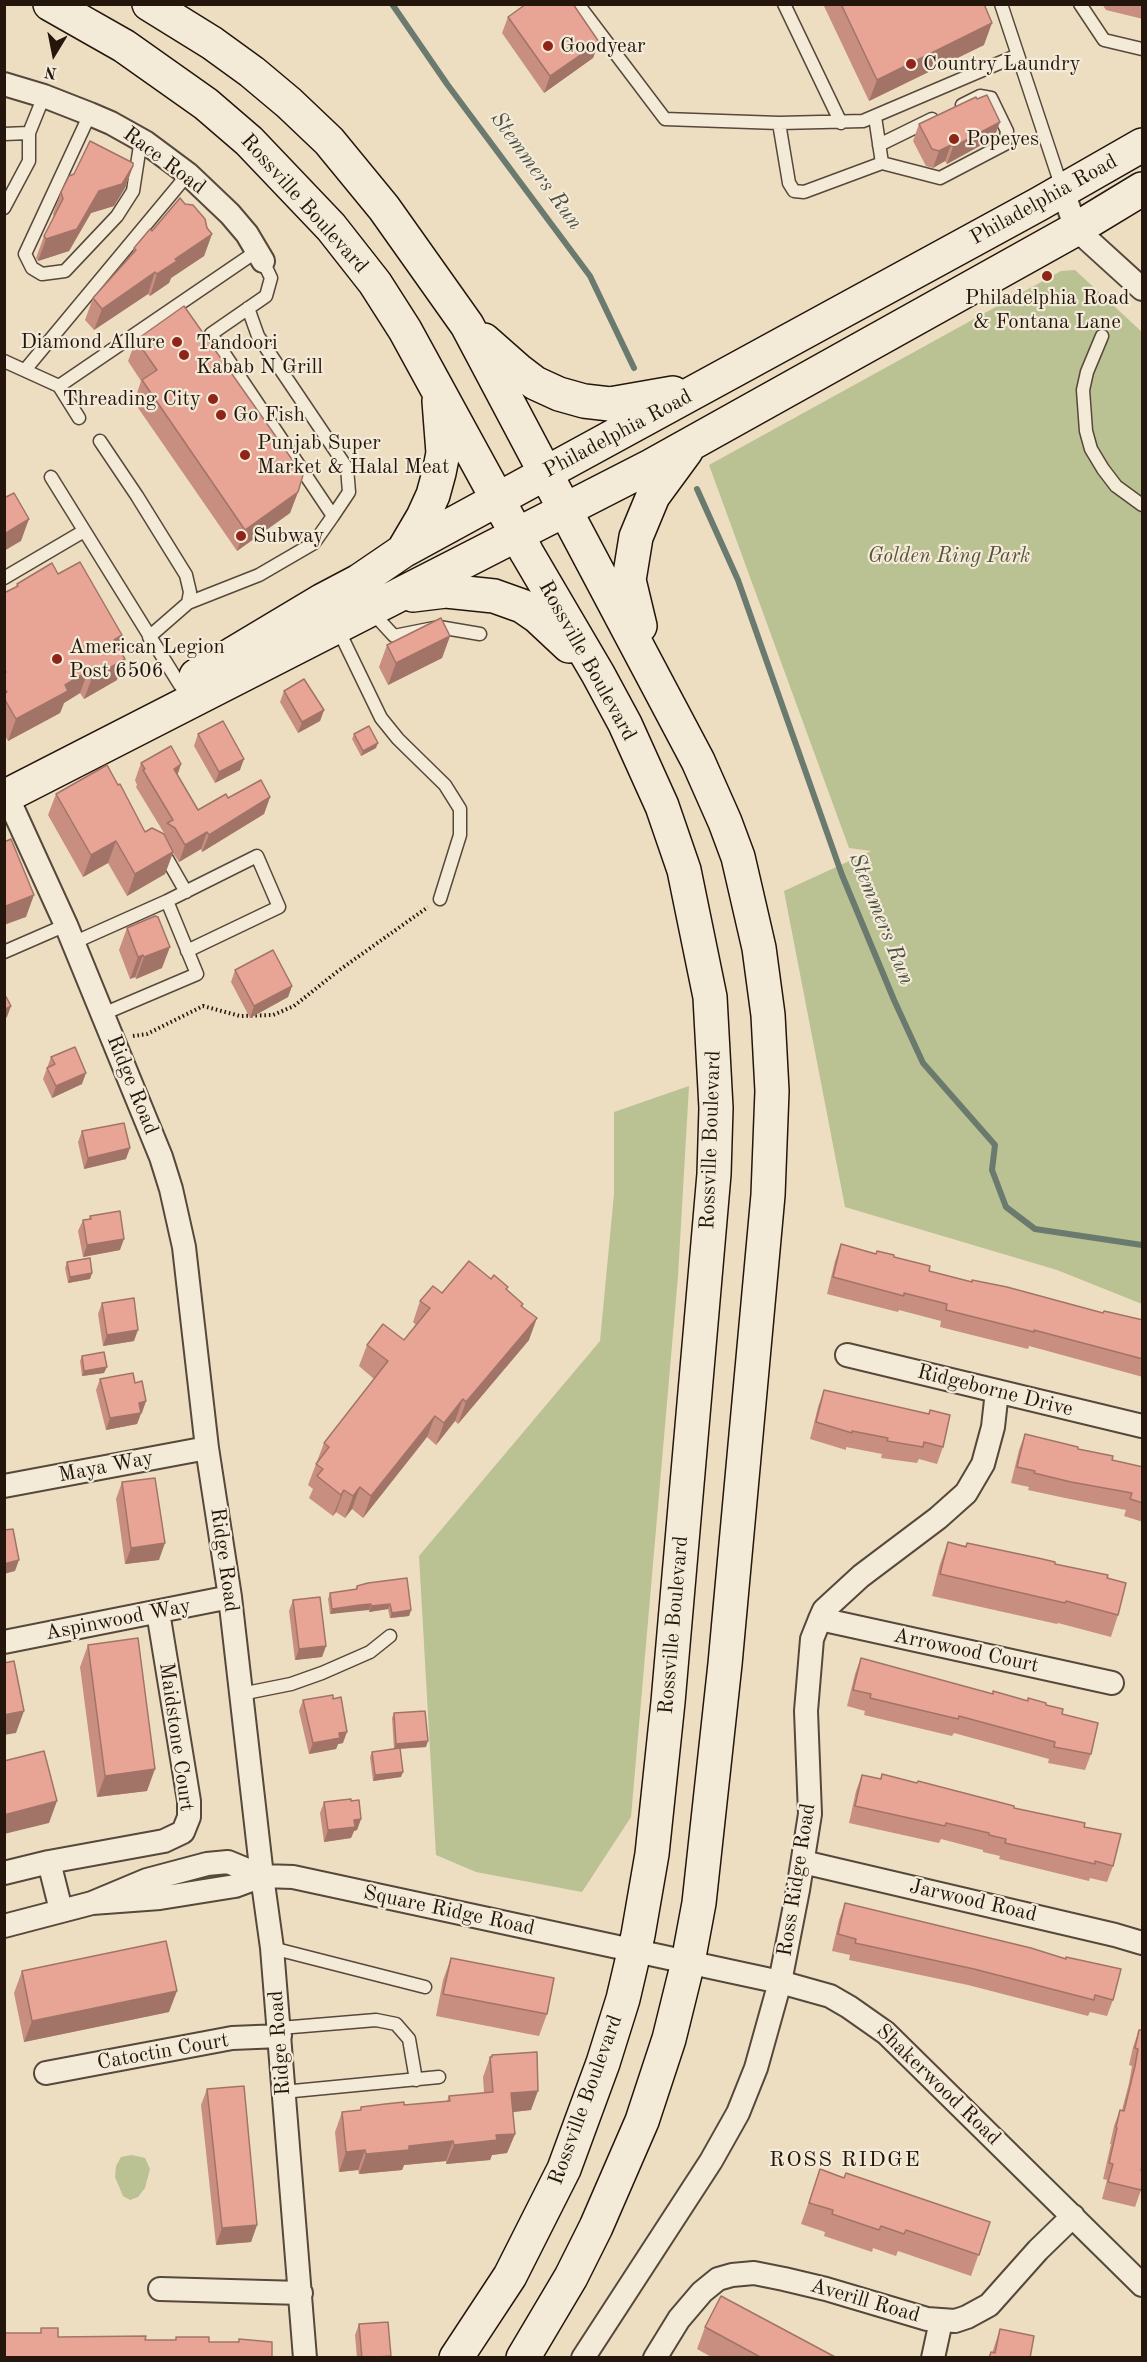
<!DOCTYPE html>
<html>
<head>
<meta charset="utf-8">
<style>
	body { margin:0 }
	#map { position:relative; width:1147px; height:2362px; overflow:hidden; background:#eddec2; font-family:"Old Standard TT",serif }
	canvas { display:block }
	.frame { position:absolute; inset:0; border:6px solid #24160c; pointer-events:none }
	.north { position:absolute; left:24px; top:24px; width:60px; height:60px; -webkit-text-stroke:4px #f3ead7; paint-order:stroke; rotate:190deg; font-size:16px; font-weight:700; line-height:24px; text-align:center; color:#24160c }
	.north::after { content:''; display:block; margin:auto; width:21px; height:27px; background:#24160c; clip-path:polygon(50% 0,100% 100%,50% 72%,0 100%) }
</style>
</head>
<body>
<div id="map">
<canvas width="1147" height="2362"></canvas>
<div class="frame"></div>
<div class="north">N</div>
</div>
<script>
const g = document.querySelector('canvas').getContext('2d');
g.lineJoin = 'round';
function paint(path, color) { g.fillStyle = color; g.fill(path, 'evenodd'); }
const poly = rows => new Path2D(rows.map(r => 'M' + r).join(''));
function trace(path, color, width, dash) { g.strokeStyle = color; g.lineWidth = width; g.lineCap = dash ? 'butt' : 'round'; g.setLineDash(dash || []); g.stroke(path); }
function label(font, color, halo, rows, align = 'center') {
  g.font = font + ' "Old Standard TT",serif'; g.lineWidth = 4.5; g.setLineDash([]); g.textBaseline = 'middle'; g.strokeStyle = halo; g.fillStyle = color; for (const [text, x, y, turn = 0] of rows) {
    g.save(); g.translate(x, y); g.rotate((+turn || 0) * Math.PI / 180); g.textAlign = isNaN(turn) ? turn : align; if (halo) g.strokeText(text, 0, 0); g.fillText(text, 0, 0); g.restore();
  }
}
paint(poly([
	[1075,270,1142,332,1142,1304,1057,1270,845,1207,784,891,871,851,849,848,709,465,1061,271],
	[689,1086,678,1276,631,1817,582,1892,476,1872,436,1855,419,1556,600,1341,614,1194,614,1112],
	[132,2155,145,2158,150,2169,145,2188,138,2197,130,2200,123,2196,115,2177,116,2166,121,2157]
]), '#bac192');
trace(poly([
	[392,4,447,84,590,276,634,368],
	[697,489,738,580,842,875,894,1000,923,1063,995,1145,992,1170,1006,1207,1035,1229,1142,1245]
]), '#6b7a6e', 6);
const service = poly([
	[578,4,665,119,779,123,863,121,1018,55],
	[784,4,841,123],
	[1001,4,1062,188],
	[1080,4,1104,40,1142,49],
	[90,114,25,254,32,268,42,274,65,271,117,216,133,191,141,139],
	[779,123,789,183,794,191,804,192,882,163,875,117],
	[4,134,29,133,44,96],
	[879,145,932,119],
	[882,163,940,178,1005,144,1007,131,991,98,980,96,962,105],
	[4,208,29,161,29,133],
	[248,308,258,336,347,468,349,492,333,516],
	[1102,336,1087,372,1083,390,1086,431,1091,449,1103,469,1116,486,1142,505],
	[4,361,59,386,79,418],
	[25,370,188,174],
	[59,386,257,251],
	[100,441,137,496,186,575,190,592,188,603,149,637],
	[51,477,180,685],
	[4,578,84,531],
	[188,603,259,575,314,543,333,516,211,334,266,296,271,278,263,261],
	[370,610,394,636,439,627,480,634],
	[337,627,381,718,398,739,445,785,460,809,460,835,440,899],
	[162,850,186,892],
	[167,901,257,856,279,907,187,951],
	[73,943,167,901,197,974,103,1014],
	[4,952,66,925],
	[241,1694,291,1684,322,1673,370,1652,390,1636],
	[272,1948,425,1987],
	[280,2028,376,2020,396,2024,409,2039,416,2080],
	[283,2092,439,2077]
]);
const minor = poly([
	[4,84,44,96,90,114,111,123,145,142,188,174,230,214,247,234,263,261],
	[1063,191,1076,229,1142,289],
	[7,796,66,925,161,1157,171,1189,184,1247,207,1448,230,1597,262,1876,272,1948,305,2358],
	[847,1355,1142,1426],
	[4,1486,207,1448],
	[820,1619,1112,1683],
	[4,1642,230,1597],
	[49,1862,61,1910],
	[803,1862,1115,1935,1142,1943],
	[4,1873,49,1862,164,1841,183,1832,189,1817,189,1801,158,1612],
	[92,1903,147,1880,207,1864,228,1862,262,1876,293,1877,780,1982,830,1996,849,2007,886,2033,1142,2285],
	[4,1926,92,1903,160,1898,235,1886,262,1876],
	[46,2073,232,2038,280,2036],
	[160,2289,301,2293],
	[583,2358,711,2161,738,2113,756,2068,780,1982,798,1890,810,1814,806,1711,812,1639,820,1619,824,1610,861,1576,938,1518,966,1493,983,1464,993,1427,997,1391],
	[655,2358,679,2319,702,2292,718,2279,732,2275,754,2273,784,2279,826,2289,927,2319,955,2321,967,2317,989,2305,1038,2250,1073,2216],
	[933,2358,941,2321]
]);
const secondary = poly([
	[50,4,124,46,206,104,249,141,331,227,375,283,405,330,527,553,598,674,625,724,662,806,684,870,710,997,716,1108,714,1174,668,1702,652,1854,638,1935,623,1999,603,2063,564,2169,510,2276,456,2358],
	[149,4,212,43,252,72,289,103,329,141,384,208,467,325,698,761,725,822,738,857,759,948,768,1015,772,1091,768,1195,725,1664,699,1903,688,1962,669,2039,642,2121,596,2227,571,2277,523,2358],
	[484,340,518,370,535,383,559,394,584,401,610,404,673,393],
	[403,551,423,517,433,495,439,473,443,453,439,401],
	[413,595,446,591,494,596,522,606,538,617,569,646],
	[640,626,629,580,636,537,653,496,686,451],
	[196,676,323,600,359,581,403,551,1039,204,1142,145],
	[4,797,651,466,1076,229,1142,189]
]);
trace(service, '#56483a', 15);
trace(minor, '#56483a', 26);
trace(secondary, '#24160c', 36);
trace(poly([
	[133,1036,147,1034,203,1006,240,1016,273,1015,294,1006,338,971,428,907]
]), '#24160c', 4, [1.5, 3]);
trace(service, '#f3ead7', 12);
trace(minor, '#f3ead7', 22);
trace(secondary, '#f3ead7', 33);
paint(poly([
	[823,4,984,4,984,45,869,101],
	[1102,4,1143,4,1143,19,1106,10],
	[508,17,599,42,593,58,544,93,502,33],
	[977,99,994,138,947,164,945,161,933,168,926,166,913,141,919,124],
	[133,166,125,188,114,206,91,213,69,251,38,261,36,258,44,236,54,217,53,214,61,192],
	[207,228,212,234,204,256,171,278,169,283,150,296,148,294,94,330,85,320,93,298,132,255,134,248,152,231],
	[136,340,298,492,290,513,237,551,134,402,141,381,128,361],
	[58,574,122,635,118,646,117,680,84,699,80,693,64,703,60,713,8,741,4,734,4,593,16,587,17,584],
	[450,636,442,658,388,685,379,667,387,645],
	[284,691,324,710,320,721,298,733,280,702],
	[198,734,240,770,215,783,194,746],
	[354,734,376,748,361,756,352,739],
	[141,763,181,764,177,776,198,810,228,798,270,797,264,814,202,852,201,849,179,862,173,853,165,874,127,896,108,863,83,877,48,815,56,794,145,832,163,834,164,833,136,787,137,785,135,780],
	[127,928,162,968,136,979,135,977,130,979,119,950],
	[235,970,292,986,288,997,250,1018,231,982],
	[51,1057,82,1084,52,1098,43,1079],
	[82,1131,126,1159,84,1169,78,1142],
	[90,1216,120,1250,83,1257,78,1231,83,1220,89,1219],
	[841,1244,876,1254,894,1257,929,1271,971,1282,1103,1313,1143,1320,1143,1377,1029,1346,1028,1349,940,1327,941,1321,899,1310,898,1312,827,1294,835,1261],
	[67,1262,92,1273,90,1279,68,1283,65,1268],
	[491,1279,523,1304,522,1307,529,1340,458,1424,455,1421,436,1445,427,1437,363,1518,352,1509,345,1518,336,1512,333,1516,309,1498,313,1489,308,1485,324,1443,374,1379,359,1366,367,1345,404,1340,416,1325,413,1322,420,1301],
	[102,1303,134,1341,103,1346,98,1314],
	[82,1356,104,1373,82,1376,80,1361],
	[100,1379,146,1401,137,1424,106,1430,96,1390],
	[824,1390,943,1447,937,1464,919,1459,917,1463,881,1458,882,1454,846,1447,846,1450,810,1439,818,1407],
	[1025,1434,1112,1460,1143,1467,1143,1522,1124,1516,1126,1510,1065,1498,1028,1490,1029,1487,1011,1483,1019,1450],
	[122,1482,159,1560,125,1564,116,1499],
	[948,1542,1055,1564,1107,1578,1118,1615,1111,1637,1058,1623,1057,1624,932,1596,940,1564],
	[357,1586,411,1610,409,1616,390,1618,388,1609,369,1612,369,1610,358,1610,330,1614,328,1599,330,1593,356,1589],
	[293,1600,326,1646,322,1657,295,1660,289,1611],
	[88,1645,147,1791,97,1797,80,1667],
	[861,1658,992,1694,1046,1705,1062,1714,1091,1754,1085,1770,1048,1763,1049,1759,954,1733,952,1736,864,1715,865,1711,847,1706,855,1674],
	[333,1699,343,1743,338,1744,336,1749,309,1754,299,1711,303,1700],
	[394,1713,426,1747,400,1749,401,1777,373,1781,370,1757,372,1752,394,1749,392,1718],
	[882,1774,1084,1827,1113,1866,1107,1882,1090,1878,1089,1881,999,1859,1000,1856,983,1852,983,1850,941,1839,939,1843,849,1823,856,1791,862,1775,880,1779],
	[351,1801,361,1819,357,1830,354,1831,351,1838,324,1842,320,1813,324,1802],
	[845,1903,1113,2000,1107,2016,1090,2012,1088,2016,968,1985,849,1960,850,1955,832,1951,839,1920],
	[451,1958,547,2014,539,2036,436,2016,443,1980],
	[22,1971,169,2012,24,2042,14,1993],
	[1143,2025,1143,2165,1141,2170,1141,2190,1135,2207,1102,2199,1107,2180,1103,2179,1111,2144,1110,2144,1114,2126,1120,2110,1122,2110,1129,2083,1132,2066,1129,2065,1133,2047,1139,2030,1141,2031],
	[492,2055,531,2110,513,2112,515,2134,507,2153,492,2155,490,2160,446,2164,446,2161,404,2165,402,2170,359,2174,358,2170,339,2172,335,2132,342,2112,360,2110,361,2107,404,2105,447,2101,449,2096,484,2093,483,2077,490,2057,491,2057],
	[207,2089,257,2225,251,2242,216,2245,201,2105],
	[820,2169,844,2178,990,2222,971,2276,898,2251,896,2256,873,2248,872,2252,824,2236,825,2232,801,2224],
	[359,2324,391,2356,390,2358,357,2358,355,2335],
	[705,2327,837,2358,713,2358,697,2349],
	[1000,2329,1030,2358,989,2358,991,2352,992,2353]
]), '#c88e80');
paint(poly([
	[992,23,984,45,869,101,877,80],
	[599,42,593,58,544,93,550,76],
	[1000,122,994,138,947,164,953,147],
	[951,145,945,161,933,168,939,151],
	[133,166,125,188,114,206,91,213,69,251,38,261,46,239,99,191],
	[212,234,204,256,171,278,169,283,150,296,157,274,175,259],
	[155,272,148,294,94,330,102,309],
	[298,492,290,513,237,551,245,530],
	[29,519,21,541,4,551,4,537,6,533],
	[122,635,114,657,114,640],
	[450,636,442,658,388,685,396,663],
	[125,659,117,680,84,699,92,678],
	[88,671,80,693,64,703,60,713,8,741,16,719,65,685],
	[324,710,320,721,298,733,302,722],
	[378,743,376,748,361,756,363,751],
	[244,759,240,770,215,783,219,772],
	[181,764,175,782,174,769],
	[270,797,264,814,202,852,209,835],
	[207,832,201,849,179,862,185,845],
	[116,841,108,863,83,877,91,855],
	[173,852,165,874,127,896,135,874],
	[34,895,26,917,4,925,4,910,6,906],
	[170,947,162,968,136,979,144,957],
	[143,955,135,977,130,979,138,957],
	[292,986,288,997,250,1018,254,1006],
	[11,1006,7,1017,4,1019,4,1010],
	[86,1073,82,1084,52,1098,56,1086],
	[130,1148,126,1159,84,1169,88,1158],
	[124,1239,120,1250,83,1257,87,1245],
	[92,1273,90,1279,68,1283,70,1277],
	[537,1318,529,1340,458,1424,466,1402],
	[138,1330,134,1341,103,1346,107,1335],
	[107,1367,104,1373,82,1376,84,1371],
	[463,1399,455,1421,436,1445,444,1423],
	[146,1401,142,1413,135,1414,139,1403],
	[141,1413,137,1424,106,1430,110,1418],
	[435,1416,427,1437,363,1518,371,1496],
	[360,1487,352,1509,345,1518,353,1496],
	[344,1490,336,1512,333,1516,341,1495],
	[165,1543,159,1560,125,1564,131,1548],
	[19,1560,15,1571,4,1574,4,1564],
	[371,1604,369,1610,330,1614,332,1609],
	[390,1604,388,1609,369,1612,371,1606],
	[411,1610,409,1616,390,1618,392,1613],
	[326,1646,322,1657,295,1660,299,1649],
	[24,1711,16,1733,4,1735,4,1715],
	[347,1732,343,1743,338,1744,336,1749,309,1754,313,1743,339,1733],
	[428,1741,426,1747,394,1749,396,1744],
	[155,1769,147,1791,97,1797,105,1776],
	[403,1772,401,1777,373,1781,375,1775],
	[57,1801,49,1823,4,1834,4,1815],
	[361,1819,357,1830,354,1831,351,1838,324,1842,328,1830,354,1820],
	[177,1991,169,2012,24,2042,32,2021],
	[538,2091,531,2110,504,2113,511,2093],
	[515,2134,507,2153,492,2155,490,2160,446,2164,454,2145,496,2135],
	[453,2141,446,2161,404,2165,402,2170,359,2174,366,2154,409,2146],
	[365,2150,358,2170,339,2172,346,2152],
	[257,2225,251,2242,216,2245,222,2228]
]), '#a27468');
const building = poly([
	[526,4,573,4,599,42,550,76,508,17,526,4],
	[841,4,984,4,992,23,877,80,841,4],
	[987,95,1000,122,953,147,951,145,939,151,932,149,919,124,976,97,977,99,987,95],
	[90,141,133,163,133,166,122,184,99,191,77,229,46,239,44,236,63,199,61,192,69,176,74,174,90,141],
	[180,198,185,204,193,205,205,219,207,228,212,234,175,259,177,261,157,274,155,272,102,309,93,298,136,250,134,248,150,229,152,231,180,198],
	[184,306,303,475,298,492,245,530,142,380,157,370,136,340,184,306],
	[14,493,29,519,6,533,4,531,4,498,14,493],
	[80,562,122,635,114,640,125,659,92,678,88,671,65,685,68,691,16,719,4,698,4,693,7,692,4,688,4,673,6,672,4,669,4,593,18,586,17,584,52,563,58,574,80,562],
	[441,618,450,636,396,663,387,645,441,618],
	[304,679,324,710,302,722,284,691,304,679],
	[223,721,244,759,219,772,198,734,223,721],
	[369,726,378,743,363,751,354,734,369,726],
	[171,746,181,764,174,769,198,810,226,794,228,798,261,780,270,797,209,835,207,832,185,845,175,828,167,823,173,820,143,770,145,769,141,763,171,746],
	[107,765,118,785,120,784,145,832,152,828,164,834,173,852,135,874,116,841,91,855,56,794,107,765],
	[11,839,34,895,6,906,4,903,4,842,11,839],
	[155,916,158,917,170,947,144,957,143,955,138,957,127,928,155,916],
	[273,950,292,986,254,1006,235,970,273,950],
	[4,993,11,1006,4,1010,4,993],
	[75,1047,86,1073,56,1086,47,1068,55,1064,51,1057,75,1047],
	[124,1123,130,1148,88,1158,82,1131,124,1123],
	[120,1211,124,1239,87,1245,83,1220,91,1219,90,1216,120,1211],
	[841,1244,876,1254,877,1251,894,1255,894,1257,930,1266,929,1271,972,1282,972,1280,1007,1287,1103,1313,1104,1311,1143,1320,1143,1359,1034,1330,1034,1332,946,1310,947,1304,904,1293,904,1296,833,1277,841,1244],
	[90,1258,92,1273,70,1277,67,1262,90,1258],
	[469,1261,491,1279,494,1275,508,1287,506,1289,523,1304,521,1306,537,1318,466,1402,463,1399,444,1423,435,1416,371,1496,360,1487,353,1496,344,1490,341,1495,317,1476,323,1469,316,1464,329,1447,324,1443,388,1361,367,1345,383,1324,404,1340,430,1308,420,1301,433,1286,442,1293,469,1261],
	[134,1298,138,1330,107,1335,102,1303,134,1298],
	[104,1352,107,1367,84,1371,82,1356,104,1352],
	[133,1373,135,1383,142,1381,146,1401,139,1403,141,1413,110,1418,100,1379,133,1373],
	[824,1390,929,1414,930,1410,950,1415,943,1447,924,1442,923,1447,887,1441,888,1438,852,1431,852,1433,816,1422,824,1390],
	[1025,1434,1078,1447,1078,1449,1113,1456,1112,1460,1143,1467,1143,1503,1130,1499,1132,1493,1071,1482,1034,1473,1035,1471,1017,1467,1025,1434],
	[155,1478,165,1543,131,1548,122,1482,155,1478],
	[13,1529,19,1560,4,1564,4,1530,13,1529],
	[948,1542,966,1547,967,1543,1038,1558,1055,1562,1055,1564,1108,1575,1107,1578,1126,1583,1118,1615,1066,1601,1065,1603,940,1574,948,1542],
	[407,1578,411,1610,392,1613,390,1604,371,1606,371,1604,360,1605,332,1609,330,1593,357,1589,357,1586,368,1583,407,1578],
	[320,1597,326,1646,299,1649,293,1600,320,1597],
	[138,1638,155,1769,105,1776,88,1645,138,1638],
	[861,1658,993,1694,993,1691,1028,1701,1028,1698,1046,1703,1046,1705,1063,1709,1062,1714,1098,1723,1091,1754,1054,1747,1055,1742,959,1716,958,1719,870,1698,871,1694,853,1690,861,1658],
	[14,1661,24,1711,4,1715,4,1663,14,1661],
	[333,1695,333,1699,341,1697,347,1732,339,1733,340,1738,313,1743,303,1700,333,1695],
	[425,1711,428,1741,396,1744,394,1713,425,1711],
	[400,1748,403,1772,375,1775,372,1752,400,1748],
	[44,1751,57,1801,4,1815,4,1761,44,1751],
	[882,1774,917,1783,918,1781,1014,1806,1014,1808,1085,1823,1084,1827,1121,1834,1113,1866,1095,1861,1095,1864,1005,1843,1006,1839,989,1835,989,1833,946,1823,945,1826,855,1806,862,1775,881,1779,882,1774],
	[351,1799,351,1801,359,1800,361,1819,354,1820,355,1827,328,1830,324,1802,351,1799],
	[845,1903,1031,1948,1066,1959,1066,1957,1121,1969,1113,2000,1095,1995,1094,2000,974,1969,855,1943,856,1939,838,1934,845,1903],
	[166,1941,177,1991,32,2021,22,1971,166,1941],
	[451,1958,554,1978,547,2014,443,1994,451,1958],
	[1139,2030,1143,2030,1143,2165,1141,2170,1143,2170,1143,2183,1141,2190,1108,2182,1113,2164,1109,2163,1117,2128,1116,2127,1120,2110,1124,2111,1135,2066,1138,2049,1135,2048,1139,2030],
	[537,2052,538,2091,511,2093,515,2134,496,2135,497,2140,454,2145,453,2141,409,2146,409,2150,366,2154,365,2150,346,2152,342,2112,361,2110,361,2107,385,2104,404,2102,404,2105,450,2101,449,2096,493,2092,490,2057,492,2057,492,2055,537,2052],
	[244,2086,257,2225,222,2228,207,2089,244,2086],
	[820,2169,844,2178,846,2173,990,2222,979,2255,906,2230,904,2234,881,2226,879,2230,832,2214,833,2210,809,2203,820,2169],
	[721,2296,837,2358,762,2358,705,2327,721,2296],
	[388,2322,391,2356,362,2358,359,2324,388,2322],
	[41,2328,58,2328,58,2337,146,2336,145,2340,176,2340,176,2337,209,2337,209,2342,239,2342,239,2339,272,2342,272,2358,4,2358,4,2333,41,2333,41,2328],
	[1000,2329,1034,2336,1030,2358,989,2358,991,2352,995,2353,1000,2329]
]);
paint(building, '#e8a595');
trace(building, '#a27468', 1.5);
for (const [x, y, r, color] of [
	[548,46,6,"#8f2418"],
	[911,64,6,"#8f2418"],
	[954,139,6,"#8f2418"],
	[1047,276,6,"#8f2418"],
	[177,342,6,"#8f2418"],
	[184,355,6,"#8f2418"],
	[213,399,6,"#8f2418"],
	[221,415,6,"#8f2418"],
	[245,455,6,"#8f2418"],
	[241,536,6,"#8f2418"],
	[57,659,6,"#8f2418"]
]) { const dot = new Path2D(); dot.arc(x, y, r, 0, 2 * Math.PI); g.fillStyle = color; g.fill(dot); trace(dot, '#f3ead7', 2); }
label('21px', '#24160c', '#f3ead7', [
	["Goodyear",560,46],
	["Country Laundry",923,64],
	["Popeyes",966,139],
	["Philadelphia Road",1047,298,"center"],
	["& Fontana Lane",1047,322,"center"],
	["Diamond Allure",165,342,"right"],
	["Tandoori",196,343],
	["Kabab N Grill",196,367],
	["Threading City",201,399,"right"],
	["Go Fish",233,415],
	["Punjab Super",257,443],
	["Market & Halal Meat",257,467],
	["Subway",253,536],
	["American Legion",69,647],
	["Post 6506",69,671]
], 'left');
label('21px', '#24160c', '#f3ead7', [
	["Race Road",164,161,37],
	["Philadelphia Road",1044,200,-29],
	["Rossville Boulevard",304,204,48],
	["Philadelphia Road",618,434,-28],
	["Rossville Boulevard",587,661,61],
	["Ridge Road",132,1085,68],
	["Rossville Boulevard",711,1140,-88],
	["Ridgeborne Drive",995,1391,14],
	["Maya Way",106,1467,-11],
	["Ridge Road",224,1560,82],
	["Aspinwood Way",118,1620,-11],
	["Rossville Boulevard",674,1625,-85],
	["Arrowood Court",966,1651,12],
	["Maidstone Court",176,1737,82],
	["Ross Ridge Road",797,1880,-81],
	["Jarwood Road",973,1901,13],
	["Square Ridge Road",449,1911,12],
	["Ridge Road",280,2043,-94],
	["Catoctin Court",163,2052,-10],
	["Shakerwood Road",938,2085,44],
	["Rossville Boulevard",586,2100,-70],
	["Averill Road",865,2301,16]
]);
label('italic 21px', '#58523b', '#f3ead7', [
	["Golden Ring Park",949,556]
]);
label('italic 22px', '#4d5045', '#f3ead7', [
	["Stemmers Run",536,171,54],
	["Stemmers Run",881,919,68]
]);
g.letterSpacing = '1.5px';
label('22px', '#24160c', '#f3ead7', [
	["ROSS RIDGE",845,2160]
]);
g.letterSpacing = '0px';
</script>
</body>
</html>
